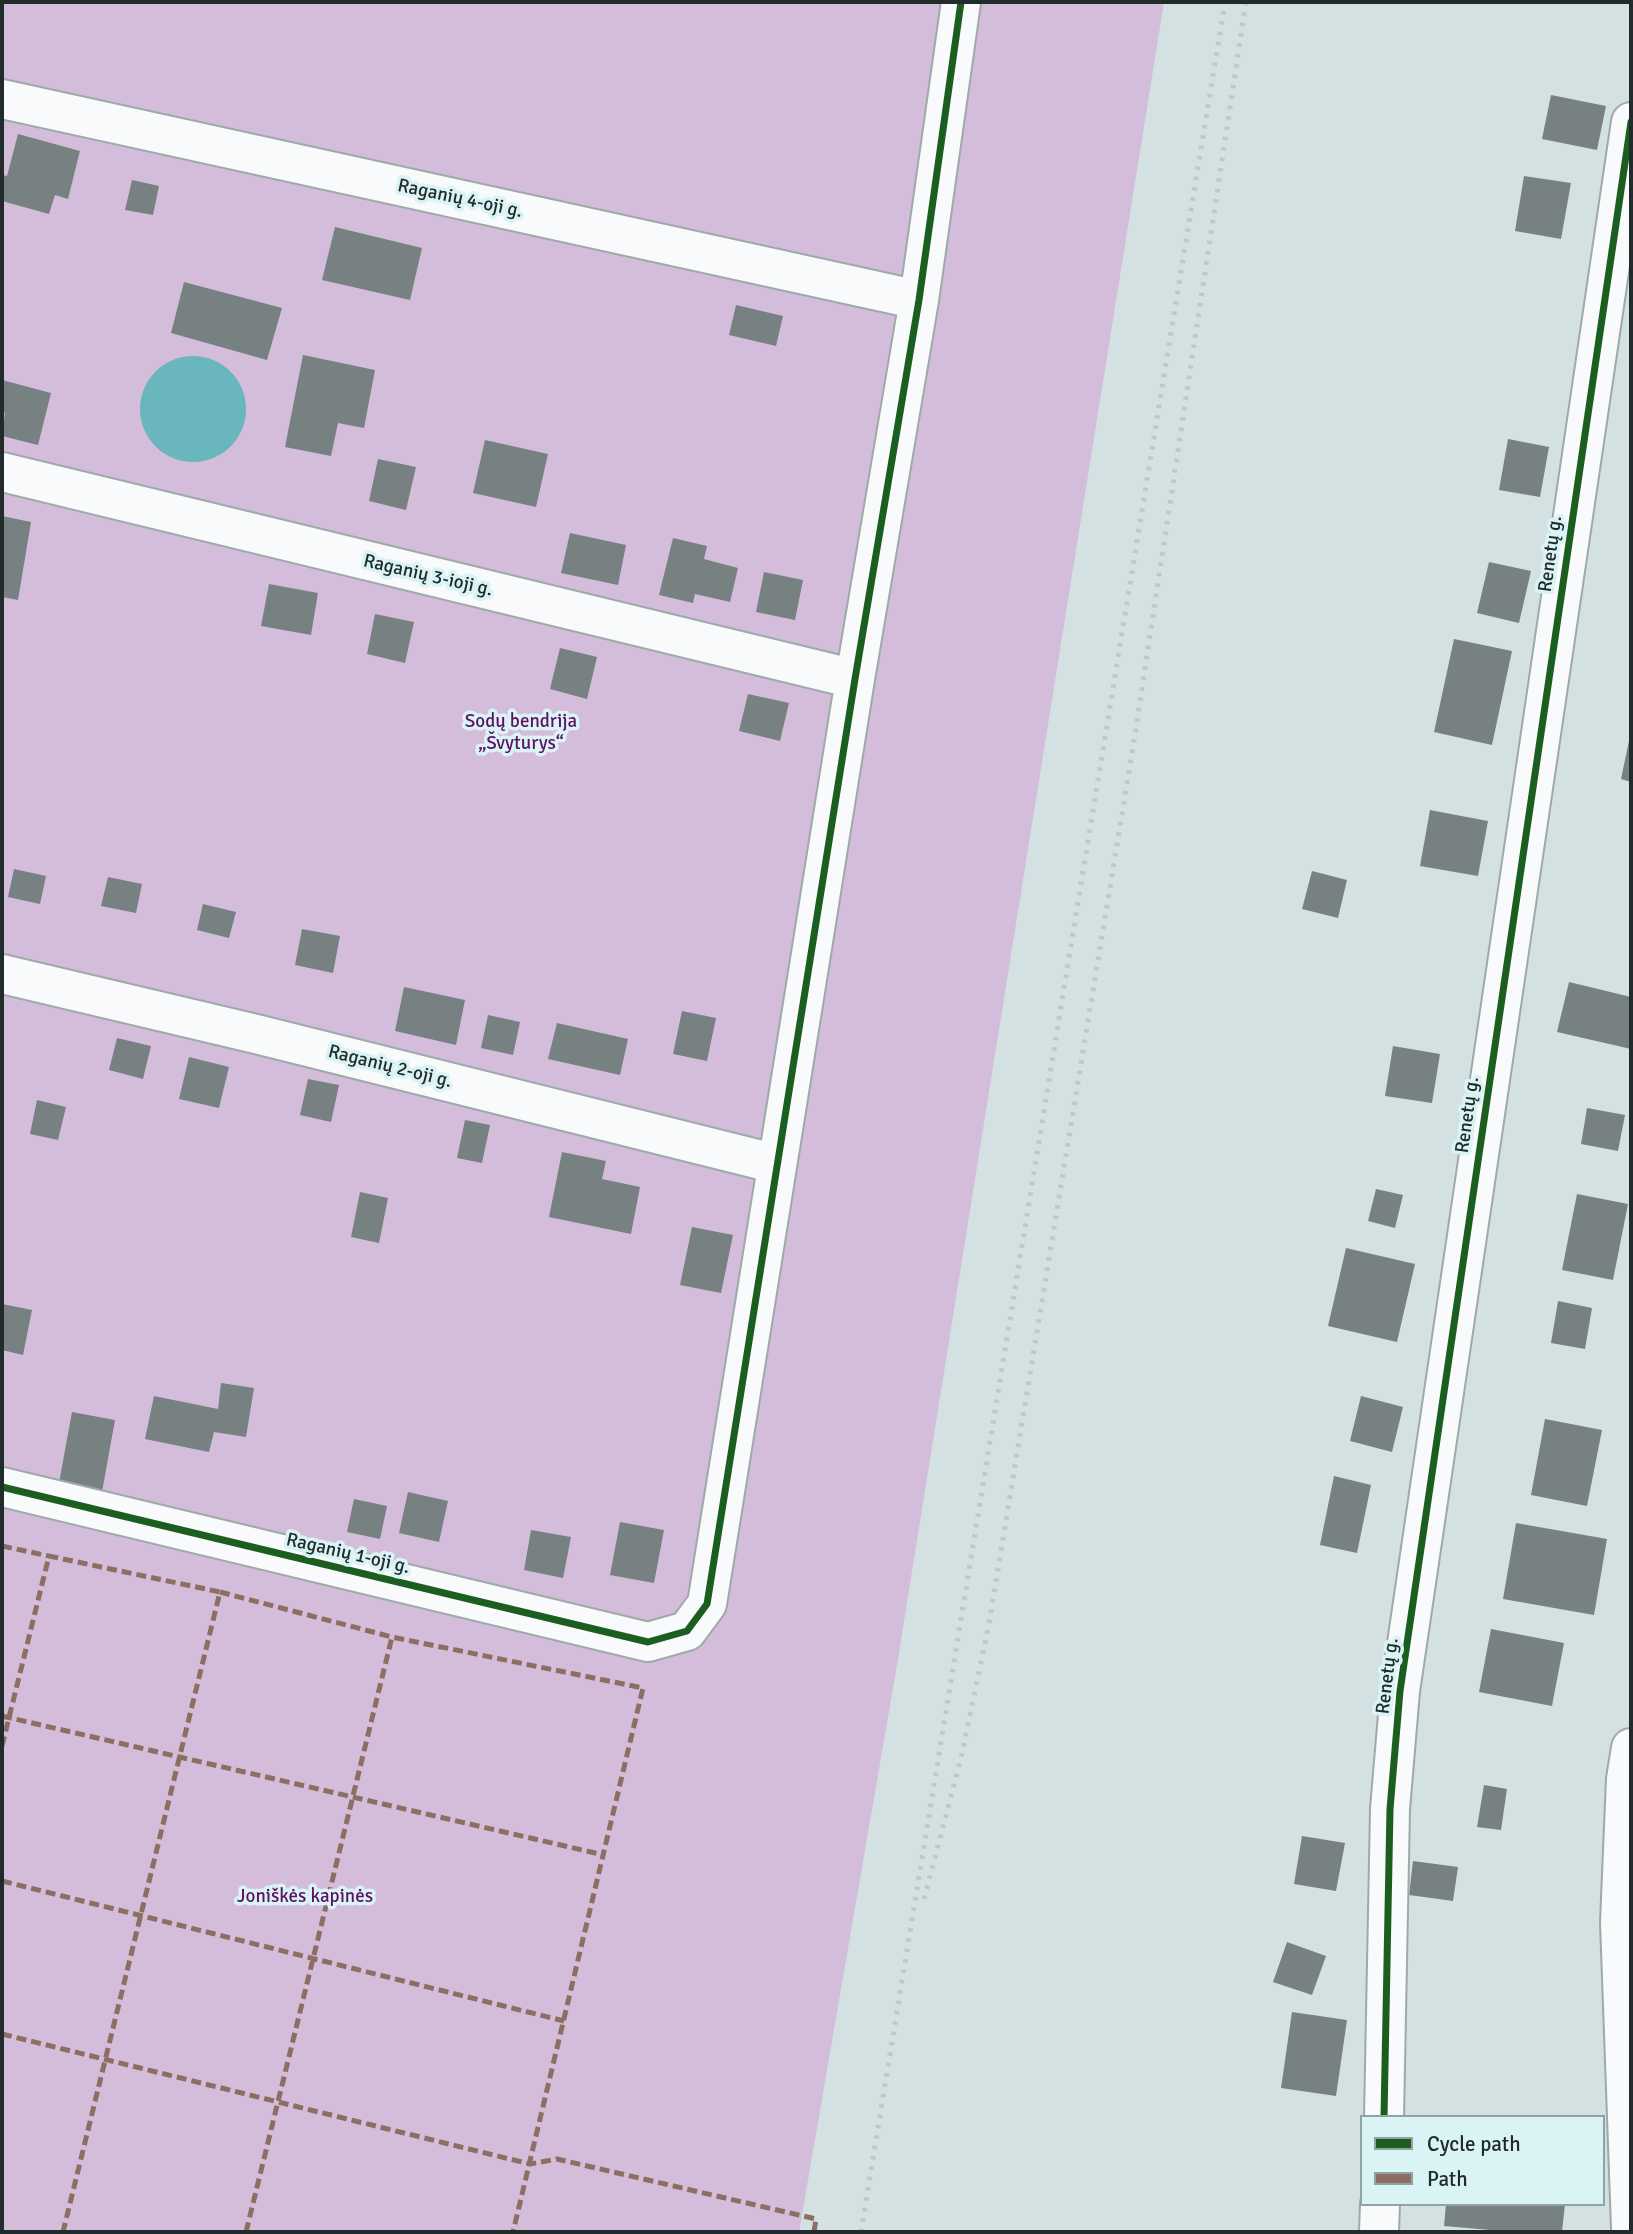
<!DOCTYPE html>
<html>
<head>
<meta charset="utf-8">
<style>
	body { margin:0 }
	#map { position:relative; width:1633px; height:2234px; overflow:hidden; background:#d3e1e2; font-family:Signika,sans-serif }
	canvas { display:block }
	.frame { position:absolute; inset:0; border:4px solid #212b2c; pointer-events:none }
	.legend { position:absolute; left:1360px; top:2115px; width:245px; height:91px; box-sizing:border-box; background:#daf3f5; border:2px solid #90a3a5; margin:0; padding:9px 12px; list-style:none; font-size:21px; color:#212b2c }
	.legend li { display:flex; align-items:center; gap:14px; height:35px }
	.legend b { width:35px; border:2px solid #90a3a5 }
</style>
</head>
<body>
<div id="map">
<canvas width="1633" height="2234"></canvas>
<div class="frame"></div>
<ul class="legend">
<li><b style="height:9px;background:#1b5e20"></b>Cycle path</li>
<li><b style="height:9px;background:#8d6e63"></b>Path</li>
</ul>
</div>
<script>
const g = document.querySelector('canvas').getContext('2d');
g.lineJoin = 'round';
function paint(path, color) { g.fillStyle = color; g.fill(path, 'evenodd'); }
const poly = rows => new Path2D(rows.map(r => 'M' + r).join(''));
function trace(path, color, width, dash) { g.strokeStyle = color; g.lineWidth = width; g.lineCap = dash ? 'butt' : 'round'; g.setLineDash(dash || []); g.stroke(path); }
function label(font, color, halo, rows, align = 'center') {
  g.font = font + ' Signika,sans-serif'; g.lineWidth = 7; g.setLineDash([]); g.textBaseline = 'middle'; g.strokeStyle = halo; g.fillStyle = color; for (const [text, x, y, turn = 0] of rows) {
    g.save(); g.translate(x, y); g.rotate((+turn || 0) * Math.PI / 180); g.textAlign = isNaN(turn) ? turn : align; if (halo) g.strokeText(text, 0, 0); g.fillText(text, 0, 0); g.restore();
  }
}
paint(poly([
	[2,2,1164,2,897,1665,799,2232,2,2232]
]), '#d4bddb');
paint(poly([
	'140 409a53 53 0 1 1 106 0a53 53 0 1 1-106 0Z'
]), '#69b6bc');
paint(poly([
	[1551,95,1606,106,1597,150,1542,139],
	[18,134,80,151,68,199,55,195,49,214,2,201,2,175,7,176],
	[1524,176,1571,183,1561,239,1515,231],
	[132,180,159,186,153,215,125,210],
	[335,227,422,248,410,300,322,280],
	[184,282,282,308,267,360,171,333],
	[736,305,783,316,776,346,729,335],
	[303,355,375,370,364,428,338,423,331,456,285,447],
	[2,380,51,393,38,445,2,436,5,413,2,412],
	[1508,439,1549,447,1540,497,1499,490],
	[485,440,548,454,536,507,473,493],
	[378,459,416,467,406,510,369,501],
	[2,516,31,522,18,600,2,597],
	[570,533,626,545,618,585,561,573],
	[673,538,707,546,704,559,738,568,730,602,695,594,693,603,659,595],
	[1489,562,1531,571,1519,623,1477,613],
	[764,572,803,580,795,620,756,612],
	[269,584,318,593,311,635,261,626],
	[375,614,414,622,405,663,367,654],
	[1454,639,1512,651,1492,745,1434,732],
	[560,648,597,657,587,699,550,689],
	[748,694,789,703,780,741,739,731],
	[1630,736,1631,736,1631,782,1621,779],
	[1430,810,1488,821,1478,876,1420,866],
	[14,869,46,876,40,904,8,897],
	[1312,871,1347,880,1338,918,1302,909],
	[108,877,142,884,136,913,101,906],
	[203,904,236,912,229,938,197,930],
	[302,929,340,936,333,973,295,965],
	[1569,982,1631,997,1631,1049,1557,1032],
	[404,987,465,1000,456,1045,395,1031],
	[682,1011,716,1018,707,1061,673,1054],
	[488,1015,520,1022,513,1055,481,1048],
	[557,1023,628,1039,620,1075,548,1059],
	[117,1038,151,1046,143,1079,109,1070],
	[1393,1046,1440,1054,1432,1103,1385,1096],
	[189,1057,229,1067,219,1108,179,1099],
	[308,1079,339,1085,331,1122,300,1115],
	[37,1100,66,1107,58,1140,30,1134],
	[1587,1108,1625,1115,1618,1151,1581,1144],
	[465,1120,490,1125,482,1163,457,1158],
	[562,1152,606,1161,602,1179,640,1187,631,1234,549,1217],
	[1376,1189,1403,1195,1395,1228,1368,1221],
	[360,1192,388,1198,379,1243,351,1237],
	[1577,1194,1628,1204,1613,1280,1562,1270],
	[692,1227,733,1235,721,1293,680,1285],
	[1346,1248,1415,1264,1397,1342,1328,1326],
	[1558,1301,1592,1308,1585,1349,1551,1343],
	[2,1304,32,1310,23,1355,2,1350],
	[221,1383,254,1388,246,1437,214,1432,209,1452,145,1439,154,1396,218,1409],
	[1361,1396,1403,1407,1392,1452,1350,1441],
	[72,1412,115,1420,102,1492,59,1483],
	[1545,1419,1602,1430,1587,1506,1531,1495],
	[1334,1476,1371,1485,1357,1553,1320,1545],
	[408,1492,448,1501,439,1542,399,1533],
	[354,1499,387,1506,380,1539,347,1532],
	[620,1522,664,1530,654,1583,610,1575],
	[1516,1523,1607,1539,1594,1615,1503,1599],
	[531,1530,571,1537,563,1578,524,1570],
	[1491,1629,1564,1643,1552,1706,1479,1692],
	[1484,1785,1507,1789,1501,1830,1477,1827],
	[1302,1836,1345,1843,1336,1891,1294,1884],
	[1413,1861,1458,1867,1453,1901,1409,1895],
	[1287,1942,1326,1956,1312,1995,1273,1982],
	[1292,2012,1347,2020,1336,2096,1281,2088],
	[1446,2204,1565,2204,1562,2232,1514,2232,1444,2226]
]), '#778182');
const minor = poly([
	[2,99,919,300],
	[2,472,855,679],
	[2,974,256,1034,777,1164],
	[2,1487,648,1642,687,1631,707,1604,855,679,919,300,961,2],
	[1631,1748,1626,1779,1620,1922,1631,2228],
	[1384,2117,1390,1809,1400,1691,1631,122],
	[1379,2232,1380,2204]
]);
trace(minor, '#9fa9aa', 42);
trace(minor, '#f8fafb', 38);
trace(poly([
	[924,1899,961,1758,989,1624,1134,741,1246,2],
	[861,2232,1225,2]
]), '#c2c6c6', 5, [3.5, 7]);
trace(poly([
	[2,1546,49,1556],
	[220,1592,392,1637],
	[2,1716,604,1855],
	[2,1746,49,1556,220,1592,63,2232],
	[2,1881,564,2021],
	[2,2034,530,2164,557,2159,816,2219,814,2232],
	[246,2232,392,1637,643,1688,513,2232]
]), '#8d6e63', 5, [10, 5]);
trace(poly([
	[2,1487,648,1642,687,1631,707,1604,855,679,919,300,961,2],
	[1384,2117,1390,1809,1400,1691,1631,122]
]), '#1b5e20', 7);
label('19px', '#212b2c', '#daf3f5', [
	["Raganių 4-oji g.",460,199,12],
	["Renetų g.",1551,554,-82],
	["Raganių 3-ioji g.",428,576,13],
	["Raganių 2-oji g.",390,1067,14],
	["Renetų g.",1468,1115,-82],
	["Raganių 1-oji g.",348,1554,13],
	["Renetų g.",1388,1676,-83]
]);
label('19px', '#5f1063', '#daf3f5', [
	["Sodų bendrija",521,722],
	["„Švyturys“",521,744],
	["Joniškės kapinės",305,1897]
]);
</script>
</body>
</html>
